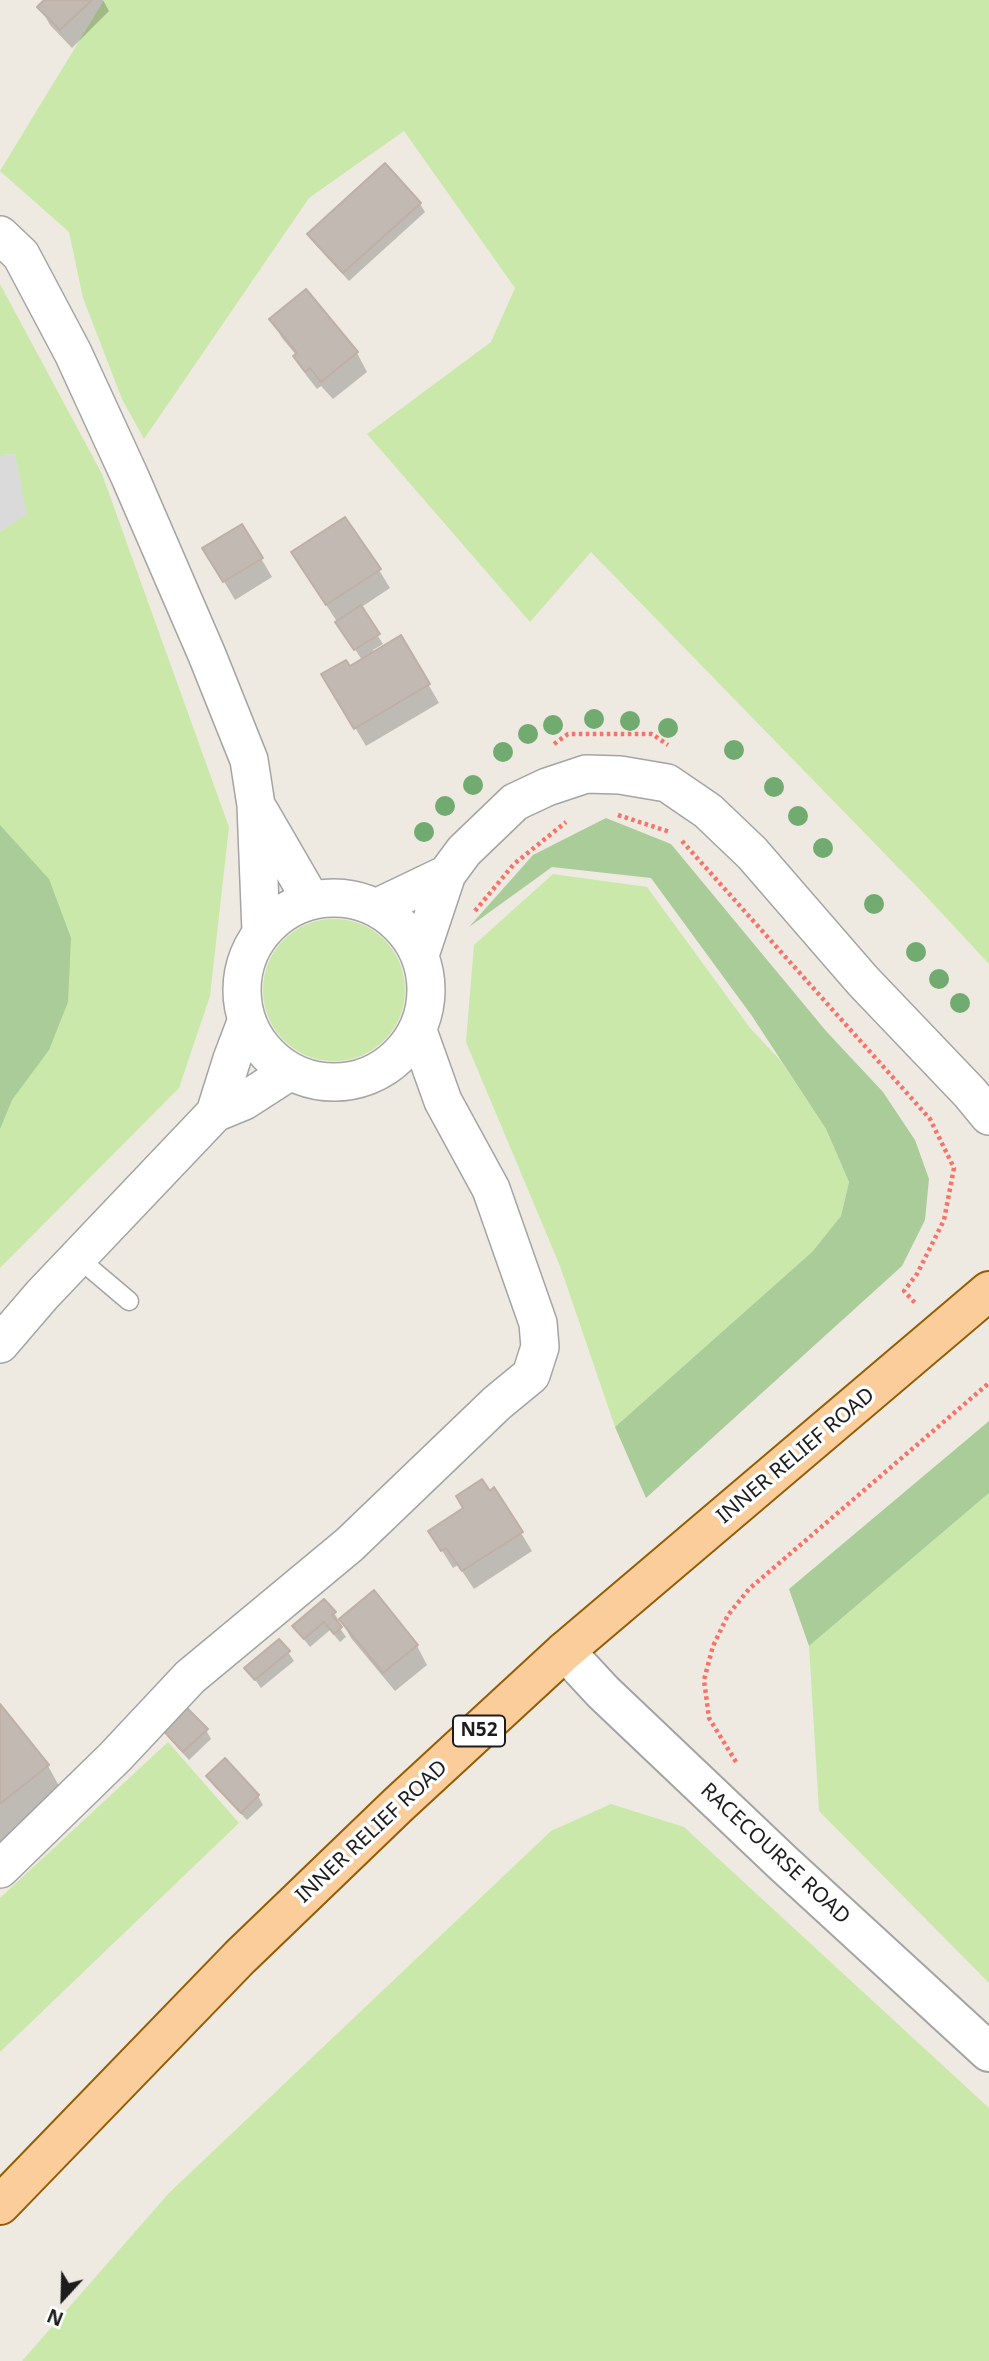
<!DOCTYPE html>
<html>
<head>
<meta charset="utf-8">
<style>
	body { margin:0 }
	#map { position:relative; width:989px; height:2361px; overflow:hidden; background:#eeeae2; font-family:"Noto Sans",sans-serif }
	canvas { display:block }
	.north { position:absolute; left:28px; top:2263px; width:70px; height:70px; -webkit-text-stroke:5px #fff; paint-order:stroke; rotate:202deg; font-size:19px; font-weight:700; line-height:28px; text-align:center; color:#1d1d1d }
	.north::after { content:''; display:block; margin:auto; width:24px; height:32px; background:#1d1d1d; clip-path:polygon(50% 0,100% 100%,50% 72%,0 100%) }
</style>
</head>
<body>
<div id="map">
<canvas width="989" height="2361"></canvas>
<div class="north">N</div>
</div>
<script>
const g = document.querySelector('canvas').getContext('2d');
g.lineJoin = 'round';
function paint(path, color) { g.fillStyle = color; g.fill(path, 'evenodd'); }
const poly = rows => new Path2D(rows.map(r => 'M' + r).join(''));
function trace(path, color, width, dash) { g.strokeStyle = color; g.lineWidth = width; g.lineCap = dash ? 'butt' : 'round'; g.setLineDash(dash || []); g.stroke(path); }
function label(font, color, halo, rows, align = 'center') {
  g.font = font + ' "Noto Sans",sans-serif'; g.lineWidth = 7; g.setLineDash([]); g.textBaseline = 'middle'; g.strokeStyle = halo; g.fillStyle = color; for (const [text, x, y, turn = 0] of rows) {
    g.save(); g.translate(x, y); g.rotate((+turn || 0) * Math.PI / 180); g.textAlign = isNaN(turn) ? turn : align; if (halo) g.strokeText(text, 0, 0); g.fillText(text, 0, 0); g.restore();
  }
}
paint(poly([
	[15,454,28,514,0,532,0,455]
]), '#dbdada');
paint(poly([
	[104,0,989,0,989,964,924,894,591,552,530,622,367,434,491,342,515,288,404,131,309,198,144,439,122,399,83,298,69,232,0,171],
	[0,284,102,474,229,827,210,996,179,1088,0,1268,0,532,27,514,15,454,0,455],
	[553,874,647,887,750,1028,781,1061,826,1129,849,1182,841,1216,812,1252,615,1427,560,1266,466,1042,474,945],
	'263 990a71 71 0 1 1 142 0a71 71 0 1 1-142 0Z',
	[989,1493,989,1983,819,1811,809,1646],
	[168,1742,239,1823,0,2052,0,1898],
	[611,1804,684,1827,989,2108,989,2361,22,2361,169,2193,551,1831]
]), '#cae8a9');
paint(poly([
	[606,818,671,844,826,1031,883,1092,915,1140,929,1179,925,1220,902,1266,646,1498,615,1427,812,1252,841,1216,849,1182,826,1129,752,1016,651,878,552,867,469,927,533,855],
	[0,825,49,879,71,938,68,1002,49,1050,12,1100,0,1129],
	[989,1421,989,1493,809,1646,789,1589]
]), '#a9cc98');
paint(poly([
	[47,0,103,0,109,11,72,48,50,25,40,7],
	[420,204,425,212,349,281,314,243,309,234],
	[306,291,357,353,367,372,333,399,321,386,317,389,306,375,297,356,282,338,271,319],
	[242,526,272,577,235,600,205,549],
	[379,570,390,588,360,608,383,644,373,650,374,653,401,637,439,703,366,746,324,675,349,668,362,660,304,571],
	[465,1509,521,1533,532,1551,474,1589,458,1565,453,1568,441,1549],
	[374,1593,417,1646,427,1665,395,1691,351,1638,341,1620,337,1624,346,1637,340,1642,330,1630,310,1647,294,1627,334,1613,339,1621],
	[288,1652,294,1661,261,1688,247,1669],
	[0,1707,48,1766,67,1800,5,1850,0,1843],
	[163,1729,206,1730,211,1739,189,1760,168,1737],
	[224,1760,258,1796,263,1805,247,1820,213,1785,208,1776]
]), '#0003');
const building = poly([
	[44,0,92,0,60,30,37,7,44,0],
	[385,163,421,203,343,273,307,234,385,163],
	[306,289,358,352,321,382,310,368,305,372,293,356,297,353,269,319,306,289],
	[345,517,381,569,326,605,291,552,345,517],
	[242,524,263,558,223,582,202,548,242,524],
	[361,605,380,634,354,650,335,622,361,605],
	[401,635,430,684,354,729,321,674,346,660,350,666,401,635],
	[482,1479,490,1491,494,1487,523,1532,462,1571,446,1548,441,1551,428,1531,463,1508,456,1496,482,1479],
	[374,1590,418,1645,383,1673,339,1619,374,1590],
	[324,1599,336,1612,332,1615,342,1627,334,1634,324,1622,304,1639,292,1626,324,1599],
	[279,1639,290,1651,255,1680,244,1668,279,1639],
	[0,1704,49,1765,0,1804,0,1704],
	[185,1706,208,1729,183,1752,161,1728,185,1706],
	[225,1758,259,1795,241,1813,206,1776,225,1758]
]);
paint(building, '#c2b9b2');
trace(building, '#bfafa5', 2);
const service = poly([
	[77,1257,129,1301]
]);
const minor = poly([
	[0,235,21,255,73,353,130,477,207,655,249,760,256,805,261,932],
	[260,812,311,900],
	'242 990a92 92 0 1 1 184 0a92 92 0 1 1-184 0Z',
	[376,908,447,874],
	[420,955,447,874,464,851,515,802,547,787,586,774,620,775,667,783,708,811,752,853,863,981,970,1093,989,1116],
	[215,1113,232,1059,246,1022],
	[0,1344,42,1295,215,1113,244,1101,289,1072],
	[0,1869,115,1757,190,1677,349,1545,497,1403,531,1375,540,1347,538,1323,491,1189,443,1101,418,1031]
]);
const tertiary = poly([
	[565,1651,603,1692,783,1863,989,2052]
]);
const primary = poly([
	[0,2205,240,1957,398,1805,565,1651,989,1291]
]);
trace(service, '#a4a4a4', 21);
trace(minor, '#a4a4a4', 40);
trace(tertiary, '#a4a4a4', 42);
trace(primary, '#925d03', 42);
trace(poly([
	[554,744,568,734,652,734,668,745],
	[618,815,670,832],
	[682,841,930,1119,954,1168,944,1220,917,1274,904,1291,916,1304],
	[475,911,514,864,566,822],
	[736,1762,709,1718,704,1680,713,1646,728,1615,749,1589,989,1383]
]), '#f7736a', 4.5, [3.5, 3.5]);
trace(service, '#fff', 18);
trace(minor, '#fff', 37);
trace(tertiary, '#fff', 38);
trace(primary, '#facd9b', 38);
g.fillStyle = '#72ab70';
for (const [x, y] of [
	[594,719],
	[630,721],
	[553,725],
	[668,728],
	[528,734],
	[734,750],
	[503,752],
	[473,785],
	[774,787],
	[445,806],
	[798,816],
	[424,832],
	[823,848],
	[874,904],
	[916,952],
	[939,979],
	[960,1003]
]) { g.beginPath(); g.arc(x, y, 10, 0, 2 * Math.PI); g.fill(); }
for (const [x, y, w] of [
	[479,1731,52]
]) { const box = new Path2D(); box.roundRect(x - w / 2, y - 15.5, w, 31, 5); g.fillStyle = '#fff'; g.fill(box); trace(box, '#1d1d1d', 2); }
label('bold 19px', '#1d1d1d', null, [
	["N52",479,1731]
]);
label('21px', '#1d1d1d', '#fff', [
	["INNER RELIEF ROAD",796,1456,-40],
	["INNER RELIEF ROAD",372,1832,-43],
	["RACECOURSE ROAD",775,1854,43]
]);
</script>
</body>
</html>
